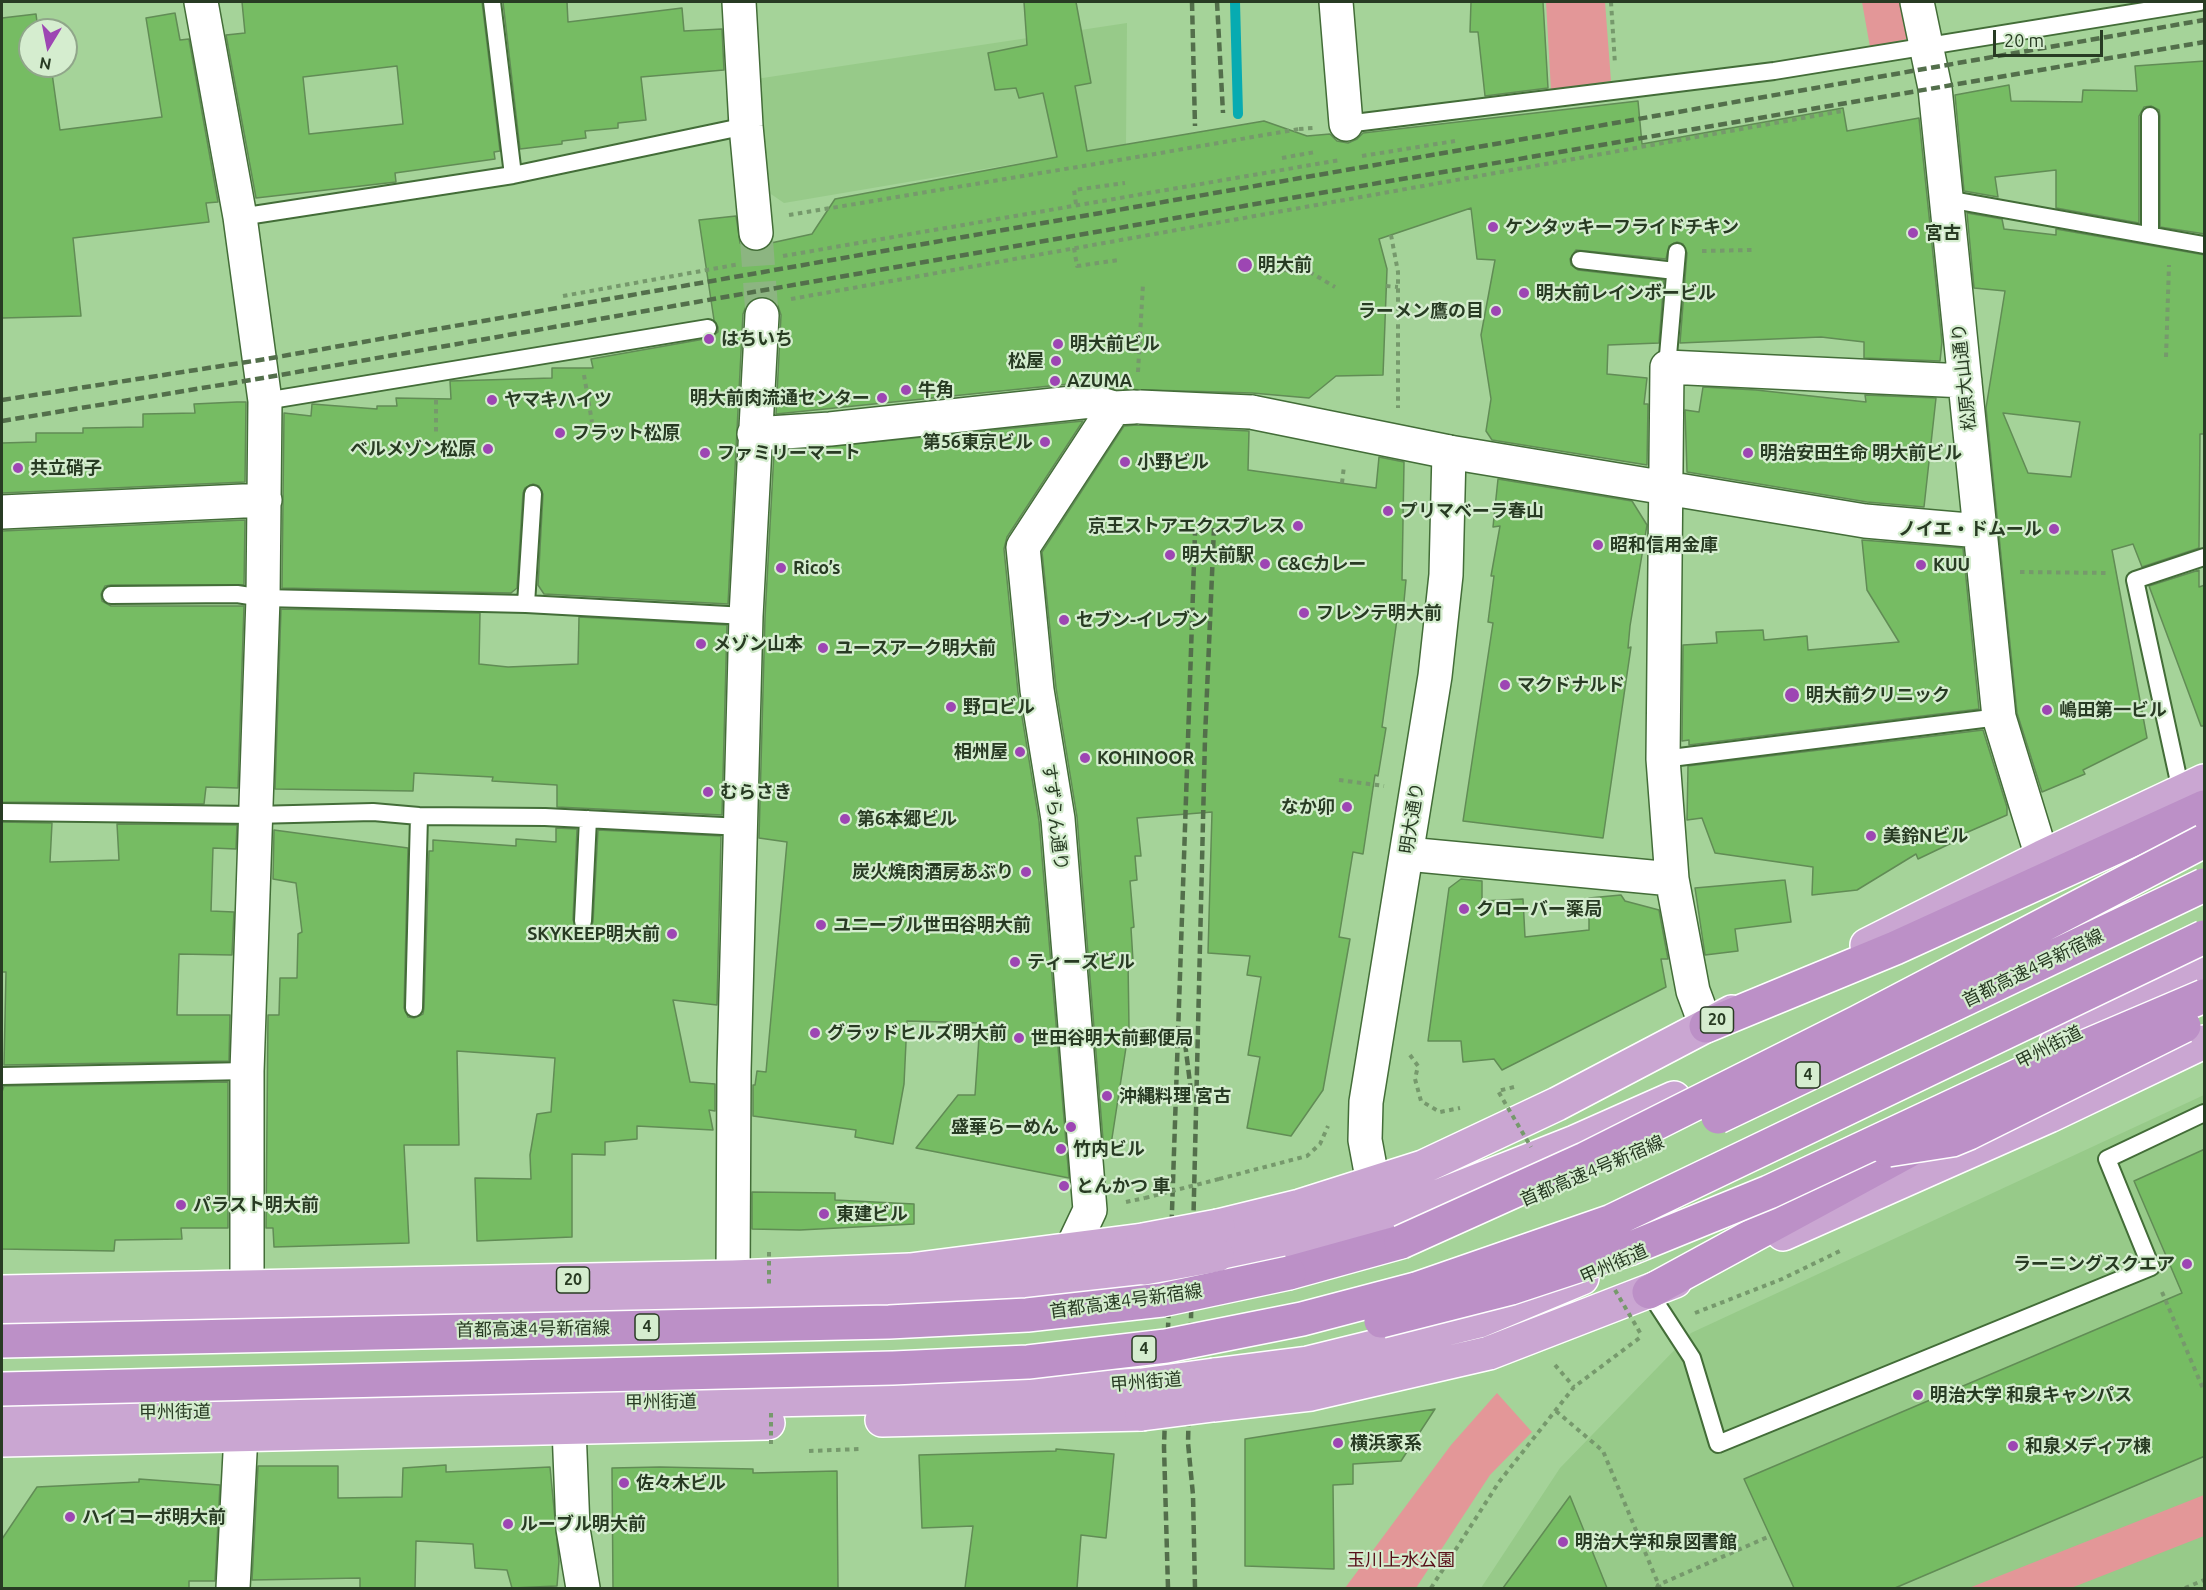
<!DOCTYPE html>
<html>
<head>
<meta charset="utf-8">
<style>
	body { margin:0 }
	#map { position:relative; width:2206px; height:1590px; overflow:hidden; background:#a5d399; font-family:Ubuntu,sans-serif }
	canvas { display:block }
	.frame { position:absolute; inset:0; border:3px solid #283b23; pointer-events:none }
	.north { position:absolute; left:18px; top:18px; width:60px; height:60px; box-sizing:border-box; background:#d5edcf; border:2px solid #90a68a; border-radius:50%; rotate:190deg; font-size:16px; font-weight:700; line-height:24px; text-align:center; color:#283b23 }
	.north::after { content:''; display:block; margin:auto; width:21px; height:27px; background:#9d46b3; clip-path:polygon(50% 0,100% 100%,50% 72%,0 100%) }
	.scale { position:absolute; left:1993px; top:30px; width:110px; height:27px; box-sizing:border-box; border:3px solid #283b23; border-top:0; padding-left:8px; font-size:18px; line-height:21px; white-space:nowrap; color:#283b23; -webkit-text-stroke:4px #d5edcf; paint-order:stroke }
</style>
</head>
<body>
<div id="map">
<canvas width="2206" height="1590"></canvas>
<div class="frame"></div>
<div class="north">N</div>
<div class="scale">20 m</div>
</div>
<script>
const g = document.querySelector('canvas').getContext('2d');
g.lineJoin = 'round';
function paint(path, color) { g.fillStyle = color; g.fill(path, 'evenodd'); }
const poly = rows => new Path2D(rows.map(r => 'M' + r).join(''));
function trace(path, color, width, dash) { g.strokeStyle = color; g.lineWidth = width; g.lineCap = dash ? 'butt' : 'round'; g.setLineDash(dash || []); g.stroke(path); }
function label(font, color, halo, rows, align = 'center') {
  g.font = font + ' Ubuntu,"Noto Sans JP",sans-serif'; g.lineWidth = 4.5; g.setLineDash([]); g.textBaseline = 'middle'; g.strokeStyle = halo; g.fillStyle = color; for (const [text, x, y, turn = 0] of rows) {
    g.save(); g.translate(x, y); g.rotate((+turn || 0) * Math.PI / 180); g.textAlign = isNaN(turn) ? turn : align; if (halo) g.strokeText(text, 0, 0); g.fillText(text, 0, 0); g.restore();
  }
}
paint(poly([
	[1127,23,1126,145,784,203,768,192,756,79],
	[2204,1095,2204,1588,1481,1588,1560,1468,1691,1333]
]), '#97ca89');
paint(poly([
	[1546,2,1605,2,1611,81,1551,90],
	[1862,2,1907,2,1912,38,1870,47],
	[1497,1393,1532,1432,1490,1475,1416,1588,1345,1588,1451,1445],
	[2204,1495,2204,1536,2071,1588,1969,1588]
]), '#e39798');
trace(poly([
	[1235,2,1238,114]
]), '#07abb1', 10);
const building = poly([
	[242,2,482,2,500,151,494,152,495,159,395,173,396,182,256,198,226,35,245,33,242,2],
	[397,66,403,124,309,134,303,77,397,66],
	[503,2,567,2,568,22,682,8,684,31,722,29,724,70,641,77,646,120,618,123,618,128,585,131,586,138,562,141,562,144,520,149,503,2],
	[1024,2,1076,2,1091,83,1075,86,1087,151,1264,121,1307,136,1330,134,1337,141,1348,143,1357,139,1363,133,1638,101,1642,144,1843,108,1847,131,1919,118,1942,342,1940,361,1864,358,1864,342,1821,337,1680,343,1687,253,1683,244,1677,242,1669,246,1666,259,1576,250,1570,259,1571,265,1578,270,1664,280,1659,343,1608,345,1607,374,1647,378,1644,404,1648,404,1647,465,1492,440,1486,431,1491,399,1481,335,1495,260,1477,259,1471,208,1379,239,1387,269,1383,375,1336,376,1309,398,1252,393,1116,389,1089,382,776,414,781,315,778,306,773,300,762,296,753,299,747,304,743,314,728,604,544,594,538,585,543,494,539,486,533,484,525,488,523,493,517,588,511,593,282,588,284,413,311,416,312,404,377,409,377,406,397,406,396,398,451,399,450,381,552,378,552,368,593,368,591,359,710,338,718,332,718,327,714,320,699,220,736,216,740,243,745,249,758,252,771,243,812,234,835,199,1057,157,1043,93,1019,98,1016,88,995,90,988,53,1027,45,1024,2],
	[1471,2,1543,2,1548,88,1485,96,1478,32,1470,32,1471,2],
	[175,13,180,40,189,39,218,202,206,203,209,222,73,238,81,316,2,318,2,18,36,14,38,30,30,30,30,66,51,66,60,130,162,117,146,18,175,13],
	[2205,61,2205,234,2160,227,2160,116,2159,110,2151,106,2144,107,2139,116,2139,223,2056,208,2056,170,1995,177,1998,197,1964,191,1955,95,2009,85,2011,101,2082,102,2083,90,2137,91,2135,66,2205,61],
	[1967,213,2002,219,2004,229,2056,235,2056,229,2205,255,2205,434,2200,434,2199,548,2142,567,2133,544,2112,550,2147,738,2083,770,2085,774,2042,792,2017,713,1986,408,2005,291,1974,288,1967,213],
	[2003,413,2080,422,2071,477,2028,473,2003,413],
	[1703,387,1756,390,1866,402,1865,395,1936,398,1924,507,1867,502,1687,472,1685,410,1699,412,1703,387],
	[237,402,246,402,245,482,2,493,2,443,36,442,36,433,83,433,83,428,143,427,143,414,195,413,194,404,237,402],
	[1083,421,1007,537,1004,549,1018,692,1039,821,1069,1178,916,1148,958,1095,975,1095,980,1023,907,1021,904,1084,893,1144,855,1137,856,1130,753,1116,753,1085,755,1085,757,1071,766,1072,787,842,759,838,765,617,774,452,1083,421],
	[1137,425,1249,431,1248,470,1376,488,1379,457,1404,462,1402,580,1406,580,1403,612,1398,612,1382,727,1386,728,1378,776,1375,775,1363,854,1353,852,1339,937,1350,939,1323,1090,1291,1136,1247,1128,1260,1057,1248,1055,1261,977,1247,975,1250,956,1208,953,1212,812,1137,818,1141,856,1135,856,1137,880,1130,881,1134,927,1131,928,1133,961,1128,961,1129,1028,1110,1151,1104,1152,1077,817,1056,688,1042,552,1124,426,1137,425],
	[1498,479,1632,501,1647,525,1630,626,1628,648,1631,647,1603,838,1463,821,1493,623,1488,622,1494,576,1491,576,1500,526,1493,527,1498,479],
	[245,520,244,585,111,585,105,586,101,594,102,601,111,606,244,606,238,788,206,787,204,804,2,802,2,531,245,520],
	[1862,540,1963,548,1979,709,1689,745,1689,740,1682,741,1683,645,1717,643,1716,632,1763,630,1764,640,1807,636,1808,650,1899,642,1867,590,1862,540],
	[2199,570,2199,587,2205,585,2205,726,2201,726,2149,586,2199,570],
	[281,609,480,613,479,664,508,667,578,664,579,617,727,625,722,815,557,807,557,785,492,781,493,777,414,773,413,791,275,789,281,609],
	[1983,730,2007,807,2007,815,1961,835,1962,838,1918,859,1916,854,1857,890,1812,895,1813,867,1715,853,1702,818,1687,820,1688,766,1983,730],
	[2,822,52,823,50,862,119,860,117,824,237,825,236,849,213,848,211,911,234,912,232,955,179,954,177,1015,230,1015,229,1061,4,1065,6,972,2,972,2,822],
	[556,828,577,829,573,920,577,929,583,931,591,927,593,922,598,830,721,836,717,1005,673,1000,690,1082,715,1084,715,1111,709,1110,713,1130,637,1126,637,1139,605,1142,605,1155,572,1154,572,1237,477,1241,475,1178,531,1179,530,1155,537,1114,551,1112,555,1058,457,1051,459,1145,404,1145,409,1243,274,1247,273,1228,266,1228,268,1015,279,1015,280,978,297,978,298,934,302,932,296,883,273,879,274,830,408,848,404,1008,408,1017,414,1018,423,1014,424,1008,429,851,433,851,433,840,516,846,516,839,556,842,556,828],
	[1461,879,1482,881,1482,901,1523,899,1525,937,1589,930,1589,898,1621,895,1625,901,1659,910,1668,959,1661,959,1666,987,1502,1070,1494,1059,1463,1062,1461,1041,1428,1041,1449,888,1461,879],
	[1785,880,1791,922,1735,929,1738,951,1705,955,1695,888,1785,880],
	[228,1082,228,1228,181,1228,182,1239,115,1240,114,1251,2,1249,2,1092,4,1086,228,1082],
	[2205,1149,2205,1456,1895,1588,1794,1588,1744,1479,2182,1293,2134,1181,2205,1149],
	[752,1192,835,1193,835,1200,914,1204,914,1224,800,1230,752,1229,752,1192],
	[1435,1409,1401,1461,1353,1464,1353,1484,1333,1485,1334,1569,1245,1566,1245,1439,1435,1409],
	[1056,1449,1114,1454,1106,1538,1081,1535,1077,1588,965,1588,973,1526,922,1528,919,1455,1056,1451,1056,1449],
	[446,1465,446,1472,550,1467,559,1561,557,1586,512,1588,507,1570,475,1568,473,1544,416,1541,415,1588,360,1588,360,1578,252,1580,258,1466,338,1466,338,1498,402,1497,403,1468,446,1465],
	[660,1467,753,1469,753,1473,837,1471,838,1588,613,1588,612,1468,660,1467],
	[139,1479,220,1485,215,1581,189,1581,189,1588,2,1588,2,1539,37,1487,139,1482,139,1479],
	[1570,1496,1607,1588,1503,1588,1570,1496]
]);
paint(building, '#76bc63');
trace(building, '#618c55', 1.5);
trace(poly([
	[756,233,762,315]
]), '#8cb581', 33, [33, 16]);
const service = poly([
	[492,2,513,175],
	[2150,116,2150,235],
	[1346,124,1774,71,2200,2],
	[1947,199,2204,245],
	[240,217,513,175,746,126],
	[1580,260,1675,271],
	[1667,367,1677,252],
	[265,401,708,328],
	[111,595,237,594,263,598,526,604,746,616],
	[526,604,533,494],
	[1663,759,1999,717],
	[2181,791,2135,580,2204,557],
	[2,812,254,815,373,812,419,816,545,817,742,827],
	[583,921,588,819],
	[414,1008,419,816],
	[2,1076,247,1071],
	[1649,1292,1692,1358,1718,1444,2151,1267,2107,1159,2204,1113]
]);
const minor = poly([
	[201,2,240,217,265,401,263,598,247,1071,247,1288],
	[739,2,746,126,756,233],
	[1336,2,1346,124],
	[1917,2,1935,88,1999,717,2042,857],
	[1251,412,1449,452,1865,521,1980,531],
	[754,434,830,429,1091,401,1114,408,1134,407],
	[2,512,265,500],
	[1407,854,1672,879],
	[1706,1026,1693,991,1672,879,1663,759,1667,367,1965,381],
	[1071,1250,1090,1210,1058,819,1037,690,1023,547,1114,408],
	[733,1277,734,1071,746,616,762,315],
	[569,1428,573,1529,583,1588],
	[233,1588,241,1434]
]);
const tertiary = poly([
	[1373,1183,1365,1140,1366,1102,1435,676,1446,575,1449,452]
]);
const trunk = poly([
	[1867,945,2042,857,2204,781],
	[2056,1044,2204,969],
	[1218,1226,1300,1206,1423,1167,1557,1104,1732,1012],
	[1783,1234,2049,1116,2204,1042],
	[1217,1255,1281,1244,1431,1199,1575,1142,1674,1098],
	[2,1292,733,1277,910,1270,1143,1240],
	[2,1317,911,1295,1144,1268],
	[1214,1375,1308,1363,1479,1321,1582,1278],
	[1213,1405,1311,1394,1489,1353,1675,1281],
	[2,1416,912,1397,1142,1385],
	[882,1420,1142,1414],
	[2,1440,768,1423]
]);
const motorway = poly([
	[1706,1026,1895,948,2204,807],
	[1289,1273,1401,1242],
	[1649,1292,1921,1144]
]);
trace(service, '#436d38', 20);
trace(minor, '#436d38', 36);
trace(tertiary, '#436d38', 36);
trace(trunk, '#fff', 36);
trace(motorway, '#fff', 36);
trace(poly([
	[1611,2,1615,64],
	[1299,129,1313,128],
	[1362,156,1455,141],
	[1282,158,1315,152],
	[1076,204,1074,190,1125,183],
	[789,215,1143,156],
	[1391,235,1398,272,1398,408],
	[1074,248,1077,266,1119,260],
	[1702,251,1752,250],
	[783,256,1340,160],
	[1266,273,1303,268,1335,287],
	[1386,286,1398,287],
	[563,296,740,264],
	[791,299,1842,111],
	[2166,357,2169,265],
	[1138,372,1143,284],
	[584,375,592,422],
	[436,400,436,433],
	[1342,483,1344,466],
	[2020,572,2109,573],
	[1339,780,1384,786],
	[1410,1055,1418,1066,1415,1079,1421,1101,1440,1112,1460,1108],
	[1219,1179,1307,1156,1320,1144,1328,1126],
	[1126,1202,1145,1198],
	[2162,1292,2204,1391],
	[1695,1313,1782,1279,1842,1250],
	[1555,1365,1574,1387],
	[1556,1411,1603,1451,1660,1588],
	[809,1451,860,1449],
	[1431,1588,1499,1482,1574,1387,1642,1336],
	[1657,1588,1658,1585,1770,1536],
	[2185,1588,2204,1580]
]), '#76996c', 4, [4.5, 4.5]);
trace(service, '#fff', 16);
trace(minor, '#fff', 33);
trace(tertiary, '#fff', 33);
trace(trunk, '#caa6d2', 33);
trace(motorway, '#bc90c7', 33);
trace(poly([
	[1192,2,1195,126],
	[1217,2,1223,113],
	[2,400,260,360,2204,20],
	[2,421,263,378,1244,206,2204,42],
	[1185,1043,1191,1091],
	[1168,1588,1164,1447,1195,533],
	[1195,1588,1193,1495,1188,1443,1205,738,1214,528]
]), '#536f4b', 4.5, [9, 4.5]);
const minorBridge = poly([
	[1140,407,1251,412]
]);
const trunkBridge = poly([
	[1143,1240,1218,1226],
	[1144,1268,1217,1255],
	[1142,1385,1214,1375],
	[1142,1414,1213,1405]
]);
const motorwayBridge = poly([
	[1718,1117,2204,885],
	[1888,1150,1952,1140,1969,1133,2184,1026],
	[1401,1242,1585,1159,1858,1022,2204,841],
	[1381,1321,1511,1288,1629,1249,1769,1192,2030,1070,2204,996],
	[2,1341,889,1322,1027,1315,1162,1300,1289,1273],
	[2,1389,893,1368,1028,1362,1166,1346,1302,1319,1416,1289,1612,1221,2204,937]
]);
trace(minorBridge, '#436d38', 36, []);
trace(trunkBridge, '#fff', 36, []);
trace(motorwayBridge, '#fff', 36, []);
trace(poly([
	[1143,156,1299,129],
	[1514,1087,1498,1091,1531,1147],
	[1145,1198,1219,1179],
	[769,1252,769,1288],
	[1615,1290,1642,1336],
	[771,1413,771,1444]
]), '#76996c', 4, [4.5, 4.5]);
trace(minorBridge, '#fff', 33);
trace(trunkBridge, '#caa6d2', 33);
trace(motorwayBridge, '#bc90c7', 33);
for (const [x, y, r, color] of [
	[1493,227,6,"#9d46b3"],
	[1913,233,6,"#9d46b3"],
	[1245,265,8,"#9d46b3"],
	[1524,293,6,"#9d46b3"],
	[1496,311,6,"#9d46b3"],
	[709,339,6,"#9d46b3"],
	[1058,344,6,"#9d46b3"],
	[1056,361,6,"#9d46b3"],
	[1055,381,6,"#9d46b3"],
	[906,390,6,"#9d46b3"],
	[882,398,6,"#9d46b3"],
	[492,400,6,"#9d46b3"],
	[560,433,6,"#9d46b3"],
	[1045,442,6,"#9d46b3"],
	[488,449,6,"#9d46b3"],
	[705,453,6,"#9d46b3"],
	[1748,453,6,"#9d46b3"],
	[1125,462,6,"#9d46b3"],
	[18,468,6,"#9d46b3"],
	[1388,511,6,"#9d46b3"],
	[1298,526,6,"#9d46b3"],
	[2054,529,6,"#9d46b3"],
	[1598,545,6,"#9d46b3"],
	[1170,555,6,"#9d46b3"],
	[1265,564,6,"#9d46b3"],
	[1921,565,6,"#9d46b3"],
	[781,568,6,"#9d46b3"],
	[1304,613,6,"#9d46b3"],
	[1064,620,6,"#9d46b3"],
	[701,644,6,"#9d46b3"],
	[823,648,6,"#9d46b3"],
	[1505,685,6,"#9d46b3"],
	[1792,695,8,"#9d46b3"],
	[951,707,6,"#9d46b3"],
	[2047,710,6,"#9d46b3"],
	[1020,752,6,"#9d46b3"],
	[1085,758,6,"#9d46b3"],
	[708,792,6,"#9d46b3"],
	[1347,807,6,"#9d46b3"],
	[845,819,6,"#9d46b3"],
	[1871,836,6,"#9d46b3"],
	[1026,872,6,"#9d46b3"],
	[1464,909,6,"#9d46b3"],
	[821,925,6,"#9d46b3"],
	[672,934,6,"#9d46b3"],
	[1015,962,6,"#9d46b3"],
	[815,1033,6,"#9d46b3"],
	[1019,1038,6,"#9d46b3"],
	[1107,1096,6,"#9d46b3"],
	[1071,1127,6,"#9d46b3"],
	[1061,1149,6,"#9d46b3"],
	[1064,1186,6,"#9d46b3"],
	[181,1205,6,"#9d46b3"],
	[824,1214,6,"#9d46b3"],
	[2187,1264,6,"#9d46b3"],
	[1918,1395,6,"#9d46b3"],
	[1338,1443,6,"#9d46b3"],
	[2013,1446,6,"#9d46b3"],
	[624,1483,6,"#9d46b3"],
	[70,1517,6,"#9d46b3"],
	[508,1524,6,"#9d46b3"],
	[1563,1542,6,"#9d46b3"]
]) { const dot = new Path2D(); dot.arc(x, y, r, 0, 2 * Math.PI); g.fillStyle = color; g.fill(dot); trace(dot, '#d5edcf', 2); }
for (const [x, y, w] of [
	[1717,1020,33],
	[1808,1075,24],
	[573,1280,33],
	[647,1327,24],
	[1144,1349,24]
]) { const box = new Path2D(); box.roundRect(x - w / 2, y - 13, w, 26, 4.5); g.fillStyle = '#d5edcf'; g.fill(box); trace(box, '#283b23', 1.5); }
label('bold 16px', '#283b23', null, [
	["20",1717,1020],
	["4",1808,1075],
	["20",573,1280],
	["4",647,1327],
	["4",1144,1349]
]);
label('bold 18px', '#283b23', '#d5edcf', [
	["ケンタッキーフライドチキン",1505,227],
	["宮古",1925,233],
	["明大前",1258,265],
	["明大前レインボービル",1536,293],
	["ラーメン鷹の目",1484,311,"right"],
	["はちいち",721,339],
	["明大前ビル",1070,344],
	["松屋",1044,361,"right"],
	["AZUMA",1067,381],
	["牛角",918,390],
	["明大前肉流通センター",870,398,"right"],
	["ヤマキハイツ",504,400],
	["フラット松原",572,433],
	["第56東京ビル",1033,442,"right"],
	["ベルメゾン松原",476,449,"right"],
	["ファミリーマート",717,453],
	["明治安田生命 明大前ビル",1760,453],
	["小野ビル",1137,462],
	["共立硝子",30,468],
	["プリマベーラ春山",1400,511],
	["京王ストアエクスプレス",1286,526,"right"],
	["ノイエ・ドムール",2042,529,"right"],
	["昭和信用金庫",1610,545],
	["明大前駅",1182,555],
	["C&Cカレー",1277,564],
	["KUU",1933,565],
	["Rico’s",793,568],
	["フレンテ明大前",1316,613],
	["セブン-イレブン",1076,620],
	["メゾン山本",713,644],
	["ユースアーク明大前",835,648],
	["マクドナルド",1517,685],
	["明大前クリニック",1806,695],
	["野口ビル",963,707],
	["嶋田第一ビル",2059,710],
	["相州屋",1008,752,"right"],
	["KOHINOOR",1097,758],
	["むらさき",720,792],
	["なか卯",1335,807,"right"],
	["第6本郷ビル",857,819],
	["美鈴Nビル",1883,836],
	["炭火焼肉酒房あぶり",1014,872,"right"],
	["クローバー薬局",1476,909],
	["ユニーブル世田谷明大前",833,925],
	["SKYKEEP明大前",660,934,"right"],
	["ティーズビル",1027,962],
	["グラッドヒルズ明大前",827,1033],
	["世田谷明大前郵便局",1031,1038],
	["沖縄料理 宮古",1119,1096],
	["盛華らーめん",1059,1127,"right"],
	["竹内ビル",1073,1149],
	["とんかつ 車",1076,1186],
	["パラスト明大前",193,1205],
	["東建ビル",836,1214],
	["ラーニングスクエア",2175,1264,"right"],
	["明治大学 和泉キャンパス",1930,1395],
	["横浜家系",1350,1443],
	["和泉メディア棟",2025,1446],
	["佐々木ビル",636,1483],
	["ハイコーポ明大前",82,1517],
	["ルーブル明大前",520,1524],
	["明治大学和泉図書館",1575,1542]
], 'left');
label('18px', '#283b23', '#d5edcf', [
	["松原大山通り",1964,377,-96],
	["すずらん通り",1055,817,83],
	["明大通り",1412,818,-81],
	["首都高速4号新宿線",2033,968,-26],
	["甲州街道",2049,1047,-27],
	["首都高速4号新宿線",1592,1171,-23],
	["甲州街道",1614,1264,-24],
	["首都高速4号新宿線",1126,1301,-8],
	["首都高速4号新宿線",533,1329,-1],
	["甲州街道",1146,1382,-5],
	["甲州街道",661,1402,-1],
	["甲州街道",175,1412,-1]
]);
label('18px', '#560d17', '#d5edcf', [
	["玉川上水公園",1401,1560]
]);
</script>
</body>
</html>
